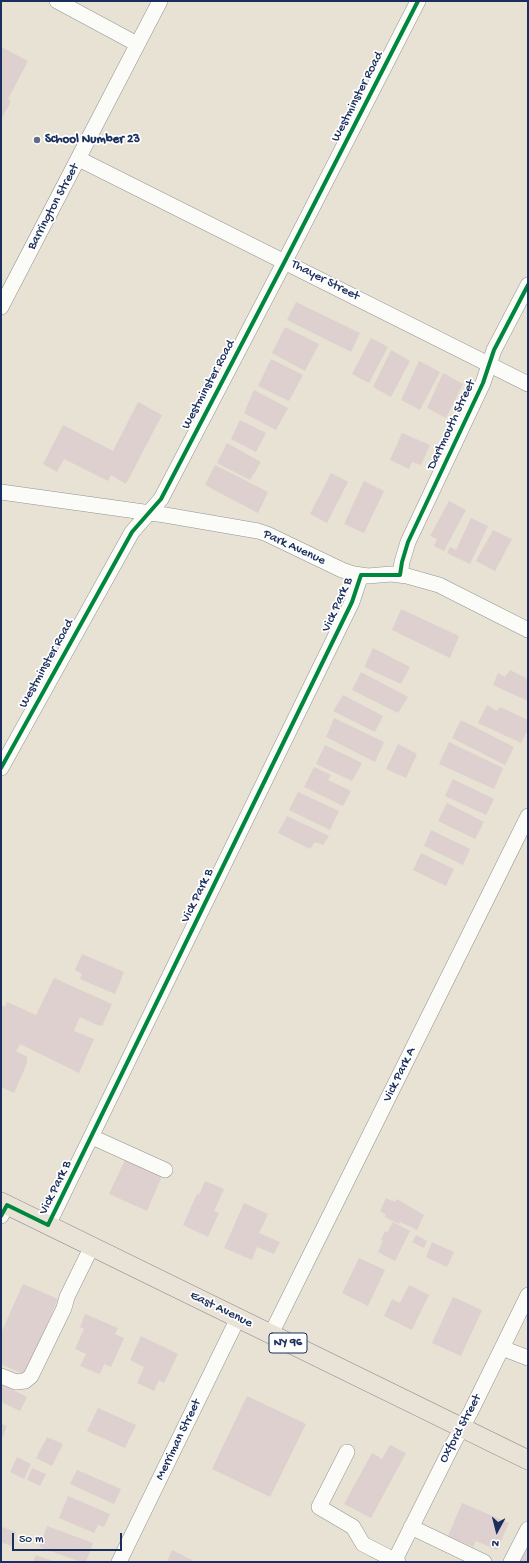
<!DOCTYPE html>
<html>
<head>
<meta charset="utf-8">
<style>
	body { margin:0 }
	#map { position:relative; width:529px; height:1563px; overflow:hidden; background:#e7e2d3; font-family:"Gochi Hand",sans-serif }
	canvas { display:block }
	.frame { position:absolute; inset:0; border:2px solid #1b2f5e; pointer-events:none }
	.north { position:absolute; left:477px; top:1511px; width:40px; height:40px; -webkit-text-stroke:3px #fff; paint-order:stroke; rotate:187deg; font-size:11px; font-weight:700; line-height:16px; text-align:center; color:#1b2f5e }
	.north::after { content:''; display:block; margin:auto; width:14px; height:18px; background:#1b2f5e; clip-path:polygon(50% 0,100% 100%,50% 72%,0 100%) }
	.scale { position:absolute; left:12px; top:1533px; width:110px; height:18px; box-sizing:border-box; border:2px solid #1b2f5e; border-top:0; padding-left:5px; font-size:12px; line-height:14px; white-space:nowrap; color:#1b2f5e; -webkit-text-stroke:3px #fff; paint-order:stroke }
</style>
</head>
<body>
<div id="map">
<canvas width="529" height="1563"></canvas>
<div class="frame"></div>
<div class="north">N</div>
<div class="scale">50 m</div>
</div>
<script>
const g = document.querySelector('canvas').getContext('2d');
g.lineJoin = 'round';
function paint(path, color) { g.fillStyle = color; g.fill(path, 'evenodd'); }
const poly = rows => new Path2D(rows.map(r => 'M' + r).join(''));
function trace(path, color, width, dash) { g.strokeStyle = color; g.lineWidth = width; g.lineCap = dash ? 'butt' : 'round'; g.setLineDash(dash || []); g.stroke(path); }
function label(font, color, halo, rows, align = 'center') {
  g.font = font + ' "Gochi Hand",sans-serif'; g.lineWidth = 3.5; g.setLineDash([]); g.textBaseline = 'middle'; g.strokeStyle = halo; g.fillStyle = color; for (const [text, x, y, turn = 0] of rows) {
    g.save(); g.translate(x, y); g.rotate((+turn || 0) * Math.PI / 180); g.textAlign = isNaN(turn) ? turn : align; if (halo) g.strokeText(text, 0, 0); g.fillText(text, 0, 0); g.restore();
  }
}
paint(poly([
	[1,47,28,61,8,99,11,101,1,120],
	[296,302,360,333,351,352,287,320],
	[285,327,319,344,305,371,272,353],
	[371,338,388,347,369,383,352,374],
	[391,350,410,361,391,397,373,387],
	[271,359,303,375,289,401,258,386],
	[419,361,440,372,420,410,401,400],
	[443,373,463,384,446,418,427,408],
	[254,390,288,408,276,430,244,413],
	[138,402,162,415,126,484,111,475,108,481,64,459,57,472,43,464,63,425,113,451],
	[240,420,266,433,256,452,231,439],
	[402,433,430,445,421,465,412,462,409,469,390,460],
	[227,443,261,462,250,480,217,463],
	[215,465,268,492,258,513,205,485],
	[331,473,348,482,327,523,310,514],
	[364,481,384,491,364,533,344,524],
	[449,501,466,510,444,551,434,546,437,539,430,536],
	[471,518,488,526,470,564,447,553,450,547,456,550],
	[493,530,512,539,495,571,476,561],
	[401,609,459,636,450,658,392,630],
	[373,648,410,667,401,684,364,667],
	[510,670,528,679,528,701,493,685,498,673,505,677],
	[361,672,408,697,398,713,352,690],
	[343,695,383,716,375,732,333,711],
	[487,705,497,711,500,707,528,720,528,730,521,743,478,723],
	[334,718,384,742,375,762,326,737],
	[461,720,514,747,505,765,452,738],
	[449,742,503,768,494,789,439,764],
	[398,744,417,754,406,778,386,769],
	[325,745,362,763,352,781,316,764],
	[314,767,331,775,328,780,351,791,343,806,304,787],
	[453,779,494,799,486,815,445,796],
	[298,792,339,811,330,830,289,810],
	[447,803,484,822,475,839,438,821],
	[287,816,329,836,323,845,315,842,310,849,278,833],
	[431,830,470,849,463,865,424,846],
	[421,853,454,869,446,886,413,870],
	[82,954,124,972,115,994,80,979,82,974,75,970],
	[54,978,112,1004,102,1026,97,1025,80,1017,74,1031,94,1039,79,1073,20,1044,16,1051,27,1057,27,1063,14,1093,1,1087,1,1005,5,1007,7,1002,36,1015],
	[125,1160,162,1176,147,1211,109,1194],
	[205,1181,224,1189,214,1211,219,1213,208,1237,183,1225,197,1194,199,1195],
	[386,1198,395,1202,397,1199,424,1215,417,1230,400,1222,399,1224,385,1217,386,1215,380,1211],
	[244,1203,268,1214,259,1233,280,1242,274,1254,257,1247,252,1260,224,1248],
	[393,1222,410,1231,395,1261,378,1252,383,1241,381,1240,385,1231,387,1233],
	[416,1235,427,1241,424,1248,412,1242],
	[432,1242,454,1252,447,1267,426,1257],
	[359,1258,385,1270,368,1306,342,1293],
	[23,1284,58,1299,25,1375,1,1364,1,1333],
	[409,1285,429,1295,412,1330,384,1316,392,1299,400,1303],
	[453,1297,482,1310,461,1356,432,1343],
	[85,1314,118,1328,115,1334,124,1338,111,1367,104,1364,100,1374,80,1366,86,1354,75,1349,84,1329,80,1327],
	[141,1336,178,1354,164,1383,159,1380,154,1391,137,1383,144,1367,130,1360],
	[1,1384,27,1397,20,1411,1,1402],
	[247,1396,306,1424,270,1497,212,1469],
	[98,1408,136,1425,125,1448,87,1431],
	[1,1424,7,1426,1,1441],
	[47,1437,63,1444,52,1466,36,1458],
	[390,1445,406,1453,371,1518,344,1504,372,1453,382,1459],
	[17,1457,31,1464,24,1479,10,1472],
	[32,1468,46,1474,40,1486,27,1480],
	[77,1470,121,1489,114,1504,70,1484],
	[68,1496,110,1514,104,1527,98,1525,94,1533,59,1518],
	[462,1503,509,1523,497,1550,476,1541,473,1547,448,1536],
	[47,1526,93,1543,86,1562,81,1562,39,1547],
	[2,1527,16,1532,11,1546,1,1542],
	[528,1533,528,1562,515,1562],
	[172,1550,192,1560,191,1562,167,1562],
	[36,1555,55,1562,33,1562]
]), '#ded0cf');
const minor = poly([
	[57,1,137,44],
	[79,159,528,384],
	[1,307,160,1],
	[1,492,165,515,258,531,267,534,342,570,354,574,368,576,391,574,407,576,439,585,528,630],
	[400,575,402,562,408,542,483,383,494,350,528,285],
	[1,768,132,532,161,499,285,261,418,1],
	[92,1137,165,1170],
	[1,1216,7,1205],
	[48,1225,352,602,361,575],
	[271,1334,528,816],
	[502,1348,528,1358],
	[1,1376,16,1382,25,1381,31,1376,64,1308,67,1297,92,1246],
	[347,1452,319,1507,353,1527,363,1544,398,1562],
	[411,1527,484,1562],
	[119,1562,238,1318],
	[394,1562,453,1444,471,1411,528,1295],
	[511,1562,528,1529]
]);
const major = poly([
	[1,1202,528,1460]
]);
trace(minor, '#929292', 16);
trace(major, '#929292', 20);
trace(minor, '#fbfbf8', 15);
trace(major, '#e9e2d6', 19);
trace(poly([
	[1,768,132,532,161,499,285,261,418,1],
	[1,1216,7,1205,48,1225,352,602,361,575,400,575,402,562,408,542,483,383,494,350,528,285]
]), '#00873e', 4);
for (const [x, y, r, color] of [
	[37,140,4,"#626e87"]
]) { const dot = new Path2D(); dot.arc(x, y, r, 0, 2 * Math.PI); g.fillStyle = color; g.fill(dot); trace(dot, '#fff', 1.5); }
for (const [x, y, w] of [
	[288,1343,38]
]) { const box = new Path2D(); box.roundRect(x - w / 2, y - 10, w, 20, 3); g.fillStyle = '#fff'; g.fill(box); trace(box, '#1b2f5e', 1); }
label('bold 12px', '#1b2f5e', null, [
	["NY 96",288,1343]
]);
label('13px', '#1b2f5e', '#fff', [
	["Westminster Road",358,97,-63],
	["Barrington Street",54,207,-62],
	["Thayer Street",325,281,27],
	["Westminster Road",209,385,-62],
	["Dartmouth Street",452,425,-65],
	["Park Avenue",294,548,25],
	["Vick Park B",338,605,-66],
	["Westminster Road",47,664,-61],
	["Vick Park B",198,896,-64],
	["Vick Park A",400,1075,-64],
	["Vick Park B",56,1188,-64],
	["East Avenue",221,1310,26],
	["Oxford Street",461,1429,-62],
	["Merriman Street",179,1440,-64]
]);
label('bold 13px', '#1b2f5e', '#fff', [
	["School Number 23",45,140]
], 'left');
</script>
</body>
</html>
